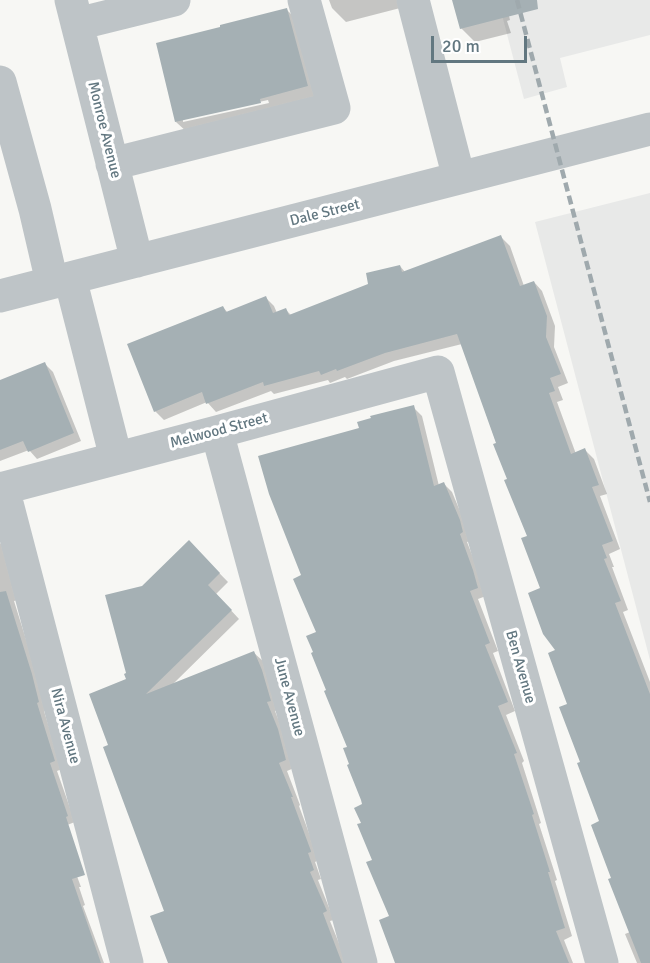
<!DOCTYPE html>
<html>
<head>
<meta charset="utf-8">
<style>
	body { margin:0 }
	#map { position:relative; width:650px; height:963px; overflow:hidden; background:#f7f7f4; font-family:Signika,sans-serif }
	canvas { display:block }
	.scale { position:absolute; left:431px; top:36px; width:96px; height:27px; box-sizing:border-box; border:3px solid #627780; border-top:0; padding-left:8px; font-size:18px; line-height:21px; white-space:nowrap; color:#627780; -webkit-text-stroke:4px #fff; paint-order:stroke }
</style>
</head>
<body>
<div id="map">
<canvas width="650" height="963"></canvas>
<div class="scale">20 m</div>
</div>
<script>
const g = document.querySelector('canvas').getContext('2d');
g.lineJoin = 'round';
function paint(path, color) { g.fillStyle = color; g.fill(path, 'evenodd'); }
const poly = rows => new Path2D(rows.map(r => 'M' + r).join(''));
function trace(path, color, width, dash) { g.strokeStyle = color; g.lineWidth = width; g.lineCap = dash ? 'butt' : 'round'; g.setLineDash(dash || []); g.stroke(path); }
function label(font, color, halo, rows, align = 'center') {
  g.font = font + ' Signika,sans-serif'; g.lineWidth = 6; g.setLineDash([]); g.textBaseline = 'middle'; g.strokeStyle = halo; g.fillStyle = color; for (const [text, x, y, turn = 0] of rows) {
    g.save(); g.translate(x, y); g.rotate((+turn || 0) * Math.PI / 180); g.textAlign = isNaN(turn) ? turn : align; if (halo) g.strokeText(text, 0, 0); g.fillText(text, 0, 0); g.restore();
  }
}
paint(poly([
	[498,0,650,0,650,35,560,58,567,87,524,99],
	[650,193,650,660,535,222]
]), '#e8e9e8');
paint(poly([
	[329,0,406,0,408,6,346,22,332,8],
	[454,0,505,0,510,20,507,21,511,33,475,42,461,28],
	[286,9,298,21,318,98,188,133,176,122,222,28],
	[268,100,269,103,183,122,183,119],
	[501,237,510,246,524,286,534,282,542,291,555,326,554,347,568,383,558,387,563,400,557,402,576,454,585,450,594,459,607,494,600,496,620,549,609,554,614,567,612,567,628,610,623,612,650,682,650,963,637,963,625,934,630,932,613,878,601,822,582,763,568,705,558,651,529,537,462,344,394,361,347,379,345,377,330,383,328,380,274,394,271,391,216,412,207,402,164,420,155,411,223,307,228,313,266,298,274,306,277,313,286,310,292,316,370,285,400,266,405,272],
	[45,364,53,372,81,441,37,459,29,450,0,461,0,382],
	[413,407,422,416,439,486,444,484,452,492,468,530,471,541,467,542,482,580,486,596,478,599,498,651,493,653,515,711,506,715,524,761,522,763,541,823,539,824,557,880,555,881,572,936,564,940,573,963,396,963,391,917,363,823,364,805,349,748,328,691,318,632,303,576,360,429],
	[189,542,228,582,216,594,239,619,172,685,254,653,263,661,278,710,275,711,286,739,294,768,287,771,300,805,299,806,319,860,315,862,321,879,318,880,334,920,330,921,347,963,170,963,166,912,110,746,128,680,142,587],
	[0,543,3,546,18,600,14,601,40,684,47,710,44,711,62,769,57,771,75,822,59,828,81,887,79,887,85,905,83,906,104,963,0,963]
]), '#0003');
paint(poly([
	[452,0,537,0,538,9,460,29],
	[287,8,308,86,260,99,261,103,175,122,156,43,220,27,220,25],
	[501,235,520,286,534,281,547,316,546,337,561,374,550,378,555,391,549,393,571,454,585,448,599,485,592,487,613,541,602,545,607,558,604,559,621,601,615,603,650,694,650,963,641,963,608,879,611,878,591,825,599,821,577,763,580,762,559,707,567,704,548,653,555,650,543,634,528,593,540,588,521,538,527,536,504,480,507,479,493,444,496,443,457,334,385,353,337,371,336,369,321,375,319,371,264,386,263,382,206,404,202,392,154,412,127,344,223,306,226,312,266,296,273,313,286,308,289,315,368,284,366,273,400,265,402,272],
	[45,362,74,433,28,452,23,441,0,450,0,380],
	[414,405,434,486,444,482,460,520,463,532,460,534,473,570,478,588,470,591,490,643,485,645,508,702,498,706,517,753,514,754,534,814,532,815,550,872,548,872,565,928,556,931,569,963,395,963,379,920,389,916,366,862,372,860,357,824,361,823,354,808,362,804,361,800,347,765,349,764,343,748,347,747,324,691,326,690,311,653,313,652,306,636,316,632,293,579,301,575,269,494,258,456,359,428,357,422,371,418,370,416],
	[189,540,220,573,208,585,232,610,146,694,254,651,262,670,271,701,267,702,278,729,286,760,279,763,293,797,291,797,311,851,311,852,308,853,314,870,310,872,327,911,323,913,342,963,168,963,150,916,164,911,103,747,108,745,89,694,126,679,124,674,126,673,105,595,142,586],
	[6,591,32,674,39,702,37,703,55,761,50,763,68,816,66,817,85,875,72,879,101,963,0,963,0,592]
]), '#a5b0b4');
trace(poly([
	[71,0,137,261],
	[413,0,459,178],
	[77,24,174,0],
	[0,82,35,209,52,282],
	[112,164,334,108,304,0],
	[70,278,116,458],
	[0,296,650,129],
	[217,432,361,963],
	[3,488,127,963],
	[0,489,217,432,438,372,602,963]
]), '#bec4c7', 33);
trace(poly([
	[517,0,650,502]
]), '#9fa9ad', 4.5, [9, 4.5]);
label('15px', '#627780', '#fff', [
	["Monroe Avenue",104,130,76],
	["Dale Street",325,213,-14],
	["Melwood Street",219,431,-15],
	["Ben Avenue",520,667,74],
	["June Avenue",289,697,75],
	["Nira Avenue",65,726,75]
]);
</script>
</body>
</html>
